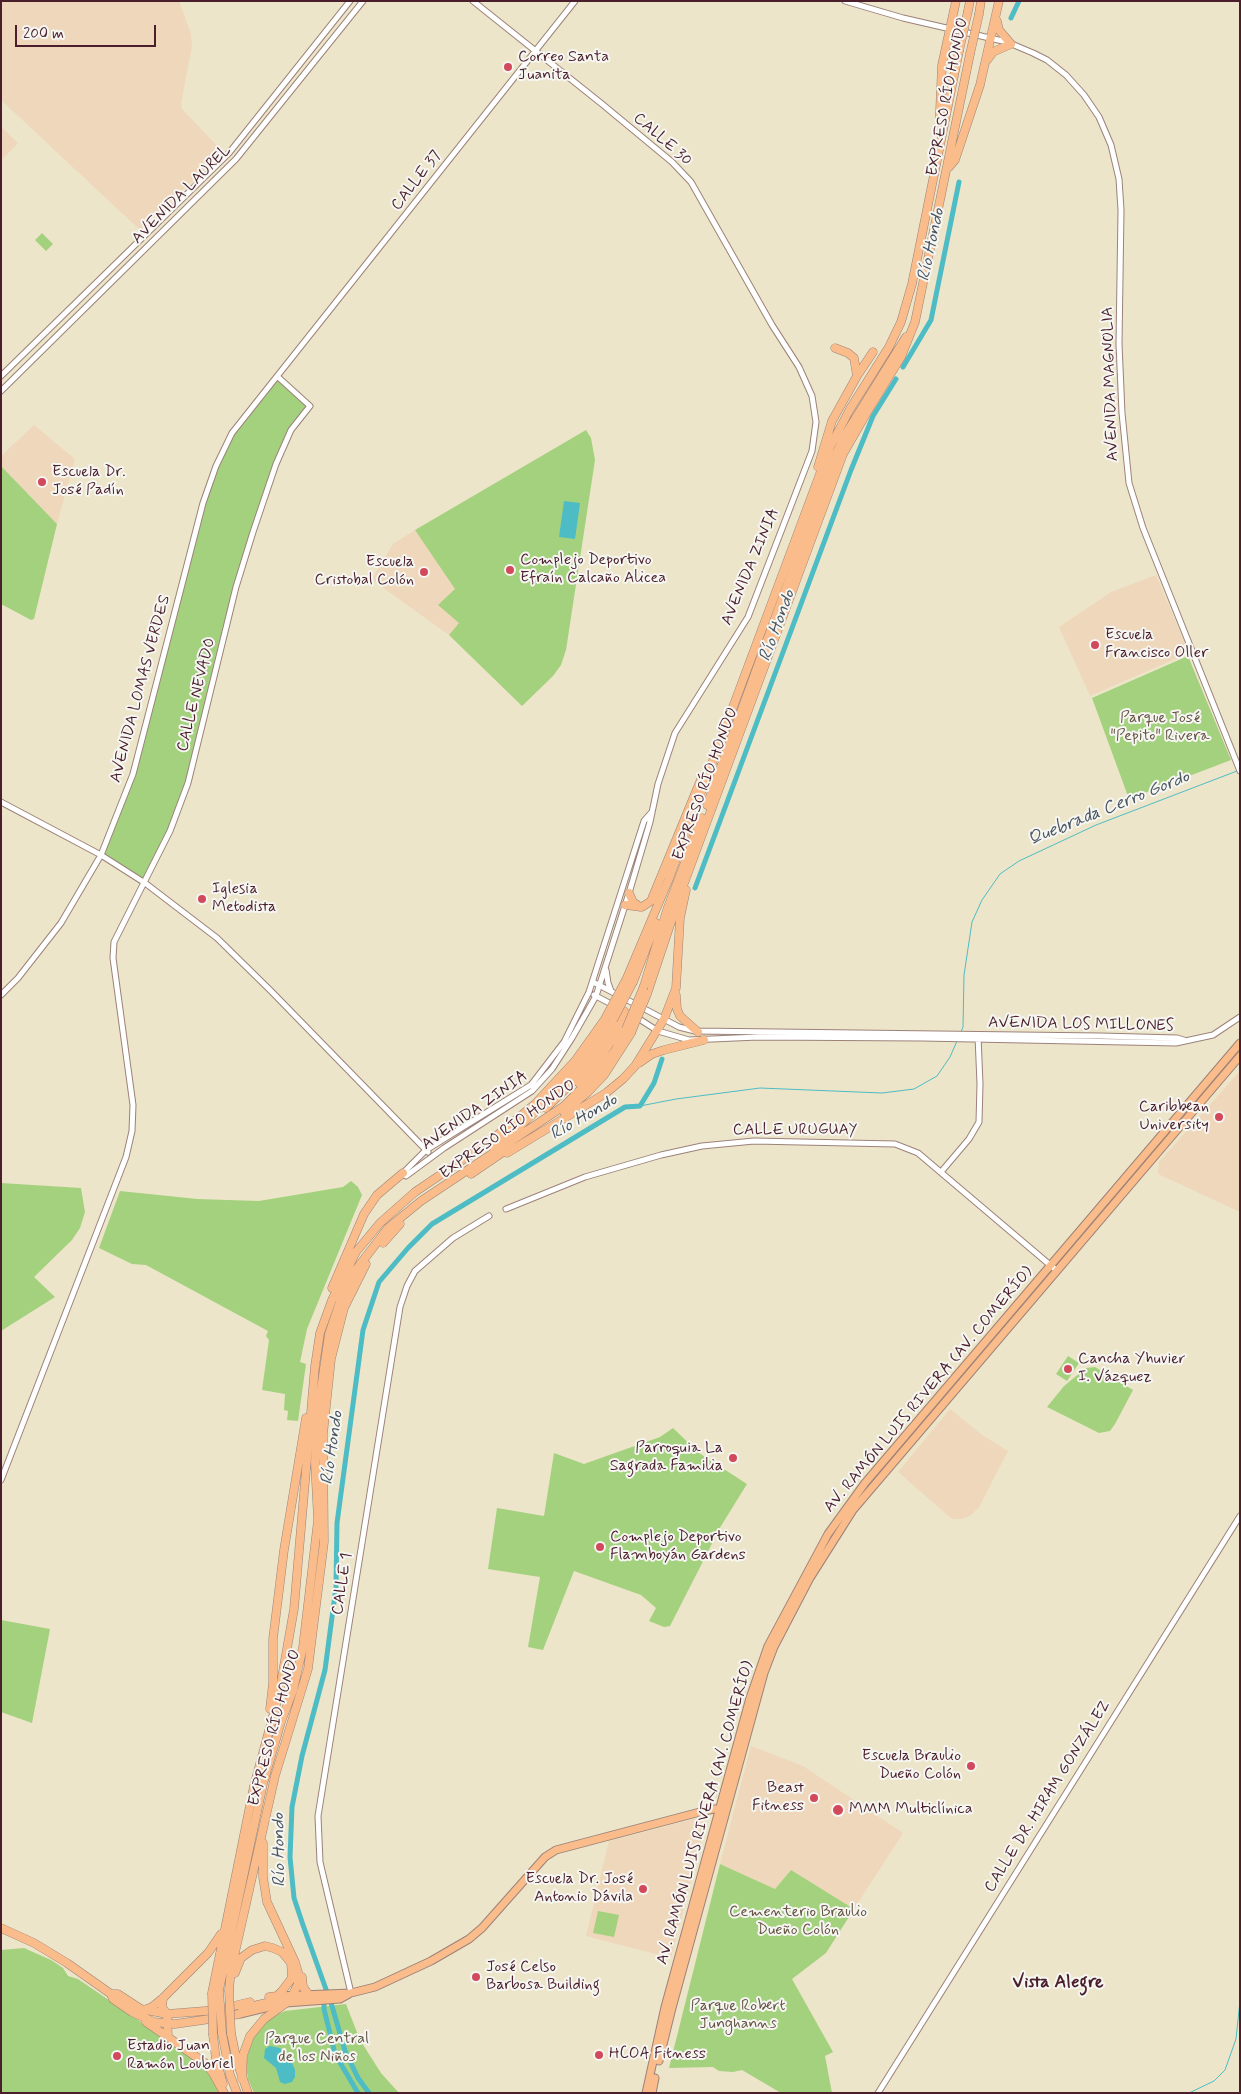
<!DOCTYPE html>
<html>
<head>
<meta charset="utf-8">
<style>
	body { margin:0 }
	#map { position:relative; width:1241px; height:2094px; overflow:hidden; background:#ede5c9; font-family:Mynerve,sans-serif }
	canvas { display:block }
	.frame { position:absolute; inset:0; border:2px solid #4a1f2b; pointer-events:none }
	.scale { position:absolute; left:15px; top:25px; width:141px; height:22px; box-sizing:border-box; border:2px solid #4a1f2b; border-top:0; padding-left:6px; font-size:15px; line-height:18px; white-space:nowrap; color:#4a1f2b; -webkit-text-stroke:4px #f6f6f2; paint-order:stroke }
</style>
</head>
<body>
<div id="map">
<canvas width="1241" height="2094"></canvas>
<div class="frame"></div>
<div class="scale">200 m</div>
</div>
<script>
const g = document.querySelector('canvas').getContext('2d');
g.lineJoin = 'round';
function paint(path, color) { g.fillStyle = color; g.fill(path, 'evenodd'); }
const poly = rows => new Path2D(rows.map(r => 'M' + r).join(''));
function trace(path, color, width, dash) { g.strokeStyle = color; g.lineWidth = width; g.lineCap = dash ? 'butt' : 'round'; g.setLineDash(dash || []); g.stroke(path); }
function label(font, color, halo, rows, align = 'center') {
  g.font = font + ' Mynerve,sans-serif'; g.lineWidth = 4; g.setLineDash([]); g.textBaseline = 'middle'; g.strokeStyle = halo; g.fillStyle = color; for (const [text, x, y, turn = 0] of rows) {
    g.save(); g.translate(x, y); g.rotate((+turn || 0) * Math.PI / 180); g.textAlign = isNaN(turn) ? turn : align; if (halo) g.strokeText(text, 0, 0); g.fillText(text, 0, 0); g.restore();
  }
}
paint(poly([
	[1,1,179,1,191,34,192,47,181,103,182,109,223,152,140,230,1,100],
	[1,127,18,143,1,161],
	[34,425,75,459,57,524,1,466,1,456],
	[415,530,456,589,459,623,449,635,375,582,373,577,393,544],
	[1156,575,1189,653,1090,696,1059,627,1111,592],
	[1240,1071,1240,1212,1158,1174,1159,1162],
	[950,1409,982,1435,1008,1451,979,1507,971,1515,962,1519,952,1519,898,1472],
	[751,1746,803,1766,903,1833,854,1909,791,1870,775,1889,720,1864],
	[698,1818,707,1818,671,1958,586,1936,609,1841]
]), '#eed7bb');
paint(poly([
	[42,233,53,244,46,251,35,240],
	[278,377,310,406,302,414,276,464,236,587,188,783,145,883,101,855,133,774,203,503,232,433],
	[586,430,591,438,595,460,566,650,561,665,553,676,522,706,449,635,459,623,438,605,455,589,415,530],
	[1,466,57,524,34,619,31,620,1,604],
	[1188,656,1231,760,1129,799,1092,698],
	[351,1181,358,1187,362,1195,307,1329,300,1362,306,1364,298,1421,287,1420,288,1411,284,1410,285,1394,262,1390,269,1340,266,1336,268,1331,146,1265,132,1264,99,1248,120,1191,197,1199,259,1201,343,1187],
	[1,1183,81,1188,85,1212,80,1228,72,1240,34,1277,55,1297,1,1331],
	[1068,1356,1079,1363,1067,1381,1056,1374],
	[1095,1367,1133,1390,1115,1424,1110,1431,1099,1433,1047,1407,1064,1386,1086,1368],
	[673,1428,699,1453,747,1484,721,1526,670,1626,664,1627,649,1621,656,1608,641,1595,574,1571,543,1650,528,1647,540,1577,488,1569,497,1508,544,1516,554,1453,584,1464,660,1437],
	[1,1620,50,1629,32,1723,1,1712],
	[720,1864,775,1889,791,1870,854,1909,826,1953,792,1979,833,2052,825,2056,832,2093,781,2093,742,2070,733,2072,719,2071,713,2067,669,2068],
	[598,1911,619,1915,614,1937,593,1933],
	[24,1948,51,1960,63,1968,68,1976,78,1979,204,2065,221,2093,1,2093,1,1950],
	[346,2004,360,2040,381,2073,399,2093,254,2093,248,2079,246,2067,248,2052,255,2033,274,2016,285,2011]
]), '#a4d17e');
paint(poly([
	[564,501,580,503,575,539,559,537],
	[270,2046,280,2048,291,2060,295,2070,295,2077,292,2082,285,2084,280,2082,276,2068,264,2058,265,2049]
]), '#4dbcc4');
trace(poly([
	[961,1032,963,1027,964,975,972,922,982,900,1000,874,1019,861,1096,825,1237,771],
	[640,1106,676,1099,760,1088,882,1093,914,1089,937,1076,950,1057,957,1041],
	[1189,2093,1214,2081,1225,2070,1236,2039,1240,2001]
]), '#4dbcc4', 1);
trace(poly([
	[1011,18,1019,1],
	[903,367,931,320,959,182],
	[695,888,851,470,873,416,896,379],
	[324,1998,324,2009,335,2054,358,2093],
	[369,2093,358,2078,345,2051,332,2006,303,1925,294,1898,290,1857,292,1807,302,1756,325,1670,336,1587,337,1523,363,1330,379,1282,408,1248,432,1224,625,1107,640,1106,654,1083,662,1059]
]), '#4dbcc4', 5);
const minor = poly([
	[473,1,602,104,672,162,691,182,772,325,799,367,812,396,816,422,812,451,748,617,675,733,658,784,650,822,629,893,596,996,572,1038,552,1069,532,1091,444,1148,406,1176,403,1173,426,1150,531,1085,564,1042,589,992,644,821,651,813],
	[845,1,903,18,1007,42,1033,53,1047,60,1066,75,1084,95,1099,117,1111,145,1119,179,1121,210,1119,344,1122,413,1129,483,1143,528,1240,771],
	[1,376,229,153,350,1],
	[1,391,236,159,363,1],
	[1,802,101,855,145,883,217,938,271,991,428,1152],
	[606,970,608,983,611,991],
	[593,982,679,1027,695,1031,1100,1036,1177,1038,1184,1040],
	[1,995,18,978,61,923,101,855,133,774,203,503,216,466,232,433,575,1],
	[594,995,615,1006],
	[636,1017,658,1031,689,1040,758,1037,922,1038,1176,1043,1213,1035,1240,1017],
	[941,1172,969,1139,979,1122,980,1084,978,1036],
	[506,1209,585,1177,661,1155,702,1146,754,1141,895,1144,918,1153,1056,1270],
	[1,1480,126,1157,132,1131,133,1105,113,958,114,942,170,831,188,783,236,587,253,532,276,464,291,430,310,406,278,377],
	[351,1993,320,1862,318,1816,400,1307,407,1286,415,1271,453,1238,489,1216],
	[878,2093,1240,1516]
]);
const major = poly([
	[277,1996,351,1993,375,1987,431,1961,469,1939,482,1928,545,1857,556,1850,700,1812,714,1809,724,1809],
	[240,2014,286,2003,340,1999,349,1994],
	[659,2061,672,2008,764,1673,774,1647,810,1578,853,1510,1240,1056],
	[646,2093,665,2007,750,1698,768,1646,828,1534,865,1483,1240,1043],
	[652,2093,655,2078]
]);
const highway = poly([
	[968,11,970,1],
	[979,14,981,1],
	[987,60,993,52,1011,44,999,30,997,21],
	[939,132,942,65,956,1],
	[949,167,955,160,980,85,999,1],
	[857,376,873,352],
	[818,467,832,421,857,376,854,358,848,353,835,348],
	[707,805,832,462,845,435,906,337],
	[629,893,633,902,640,907],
	[625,905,642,907,651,901,702,777],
	[626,980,668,881,830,447,850,409,889,347,901,322,912,284,959,51],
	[633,982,656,923],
	[644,986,668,907,702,818],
	[647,994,683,886,843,454,866,414,901,357,915,322,970,54],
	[676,995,677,1009,680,1016,698,1032],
	[639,1063,652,1054,664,1050,704,1040],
	[579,1083,596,1064,629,1014],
	[546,1108,578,1077,605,1041,624,1011],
	[564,1112,588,1092,604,1075,631,1033],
	[493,1147,510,1135,548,1100,579,1066,613,1020],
	[507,1153,606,1093,623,1079,635,1066,664,1019,676,988,680,918,686,890],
	[471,1174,509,1148],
	[383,1243,400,1224],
	[332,1288,364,1214,377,1195,403,1173],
	[270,1709,273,1683,273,1639,284,1550,306,1418],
	[1,1928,34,1943,67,1963,111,1994,113,1999,132,2012,154,2022,175,2024,224,2017,239,2014,245,2009,257,2005,291,1998,298,1984,298,1972,295,1962,267,1902,263,1877,263,1843],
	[235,1973,241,1958,252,1950,265,1946,273,1948,282,1952,291,1963,292,1978,282,1991,277,1996,269,1997],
	[302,1977,303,1987,309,1995],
	[219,1990,263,1784,281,1722,293,1690,303,1647,318,1520,315,1462,319,1403,329,1334,341,1299,355,1271,388,1228,421,1201,564,1106,602,1068,616,1049,626,1029],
	[229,1990,231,1970,275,1776,308,1669,324,1542,323,1434,331,1359,344,1308,366,1264],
	[212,1993,254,1786,279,1694,294,1609,315,1366,320,1333,332,1300,356,1252,380,1223,415,1192,489,1142,535,1104,575,1061,605,1019],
	[111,1994,118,1994,141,2009,167,2014,217,2010,250,2002],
	[163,1998,162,2007,167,2014,168,2037],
	[144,2010,152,2007,163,1998,208,1953,221,1934],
	[146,2022,205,2063,213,2073,224,2093],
	[222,2033,230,2075,237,2093],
	[231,2033,237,2062,248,2093],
	[213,2035,216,2059,223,2084],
	[242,2079,243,2055,250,2036,264,2019,286,2003]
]);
trace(minor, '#9c827a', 7);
trace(major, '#9c827a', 9);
trace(highway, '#9c827a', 9);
trace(minor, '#fff', 5);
trace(major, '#f9bc8a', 7);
trace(highway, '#f9bc8a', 8);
const highwayBridge = poly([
	[959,51,968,11],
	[970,54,979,14],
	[605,1019,626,980],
	[613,1020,633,982],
	[626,1029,644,986],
	[631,1033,647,994],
	[219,1990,222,2033],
	[229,1990,231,2033],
	[212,1993,213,2035]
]);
trace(highwayBridge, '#9c827a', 9, []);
trace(highwayBridge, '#f9bc8a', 8);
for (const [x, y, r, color] of [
	[508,67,5,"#d1495b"],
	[42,482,5,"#d1495b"],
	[510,570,5,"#d1495b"],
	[424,572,5,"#d1495b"],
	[1095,645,5,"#d1495b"],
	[202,899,5,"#d1495b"],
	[1219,1117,5,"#d1495b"],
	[1068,1369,5,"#d1495b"],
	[733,1458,5,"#d1495b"],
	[600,1547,5,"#d1495b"],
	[971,1766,5,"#d1495b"],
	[814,1798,5,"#d1495b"],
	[838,1810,6,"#d1495b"],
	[643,1889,5,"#d1495b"],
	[476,1977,5,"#d1495b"],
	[599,2055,5,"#d1495b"],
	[117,2056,5,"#d1495b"]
]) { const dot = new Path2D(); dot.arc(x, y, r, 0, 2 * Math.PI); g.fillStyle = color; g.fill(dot); trace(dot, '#f6f6f2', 2); }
label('16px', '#4a1f2b', '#f6f6f2', [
	["Correo Santa",518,58],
	["Juanita",518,76],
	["Escuela Dr.",52,473],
	["José Padín",52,491],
	["Complejo Deportivo",520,561],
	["Efraín Calcaño Alicea",520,579],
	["Escuela",414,563,"right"],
	["Cristobal Colón",414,581,"right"],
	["Escuela",1105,636],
	["Francisco Oller",1105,654],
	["Iglesia",212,890],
	["Metodista",212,908],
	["Caribbean",1209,1108,"right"],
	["University",1209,1126,"right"],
	["Cancha Yhuvier",1078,1360],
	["I. Vázquez",1078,1378],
	["Parroquia La",723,1449,"right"],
	["Sagrada Familia",723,1467,"right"],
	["Complejo Deportivo",610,1538],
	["Flamboyán Gardens",610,1556],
	["Escuela Braulio",961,1757,"right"],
	["Dueño Colón",961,1775,"right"],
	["Beast",804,1789,"right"],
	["Fitness",804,1807,"right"],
	["MMM Multiclínica",849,1810],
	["Escuela Dr. José",633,1880,"right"],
	["Antonio Dávila",633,1898,"right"],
	["José Celso",486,1968],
	["Barbosa Building",486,1986],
	["Estadio Juan",127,2047],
	["Ramón Loubriel",127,2065],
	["HCOA Fitness",609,2055]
], 'left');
label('16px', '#4a1f2b', '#f6f6f2', [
	["EXPRESO RÍO HONDO",948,97,-79],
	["CALLE 30",662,140,41],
	["CALLE 37",417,181,-52],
	["AVENIDA LAUREL",182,195,-45],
	["AVENIDA MAGNOLIA",1111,384,-92],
	["AVENIDA ZINIA",751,567,-67],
	["AVENIDA LOMAS VERDES",141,689,-75],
	["CALLE NEVADO",197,695,-76],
	["EXPRESO RÍO HONDO",706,784,-70],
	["AVENIDA LOS MILLONES",1081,1025,1],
	["AVENIDA ZINIA",475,1111,-35],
	["EXPRESO RÍO HONDO",508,1130,-35],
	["CALLE URUGUAY",795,1131],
	["AV. RAMÓN LUIS RIVERA (AV. COMERÍO)",929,1390,-50],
	["CALLE 1",343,1584,-81],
	["EXPRESO RÍO HONDO",275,1728,-75],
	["CALLE DR. HIRAM GONZÁLEZ",1048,1797,-58],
	["AV. RAMÓN LUIS RIVERA (AV. COMERÍO)",706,1813,-74]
]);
label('16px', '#655444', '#f6f6f2', [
	["Parque José",1160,719],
	["\"Pepito\" Rivera",1160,737],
	["Cementerio Braulio",798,1913],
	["Dueño Colón",798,1931],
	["Parque Robert",738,2007],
	["Junghanns",738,2025],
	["Parque Central",317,2040],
	["de los Niños",317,2058]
]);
label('italic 18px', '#4b5661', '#f6f6f2', [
	["Río Hondo",932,245,-78],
	["Río Hondo",778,626,-70],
	["Quebrada Cerro Gordo",1109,809,-22],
	["Río Hondo",584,1118,-30],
	["Río Hondo",333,1448,-82],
	["Río Hondo",280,1850,-91]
]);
label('bold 18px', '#4a1f2b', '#f6f6f2', [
	["Vista Alegre",1058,1983]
]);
</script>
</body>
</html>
